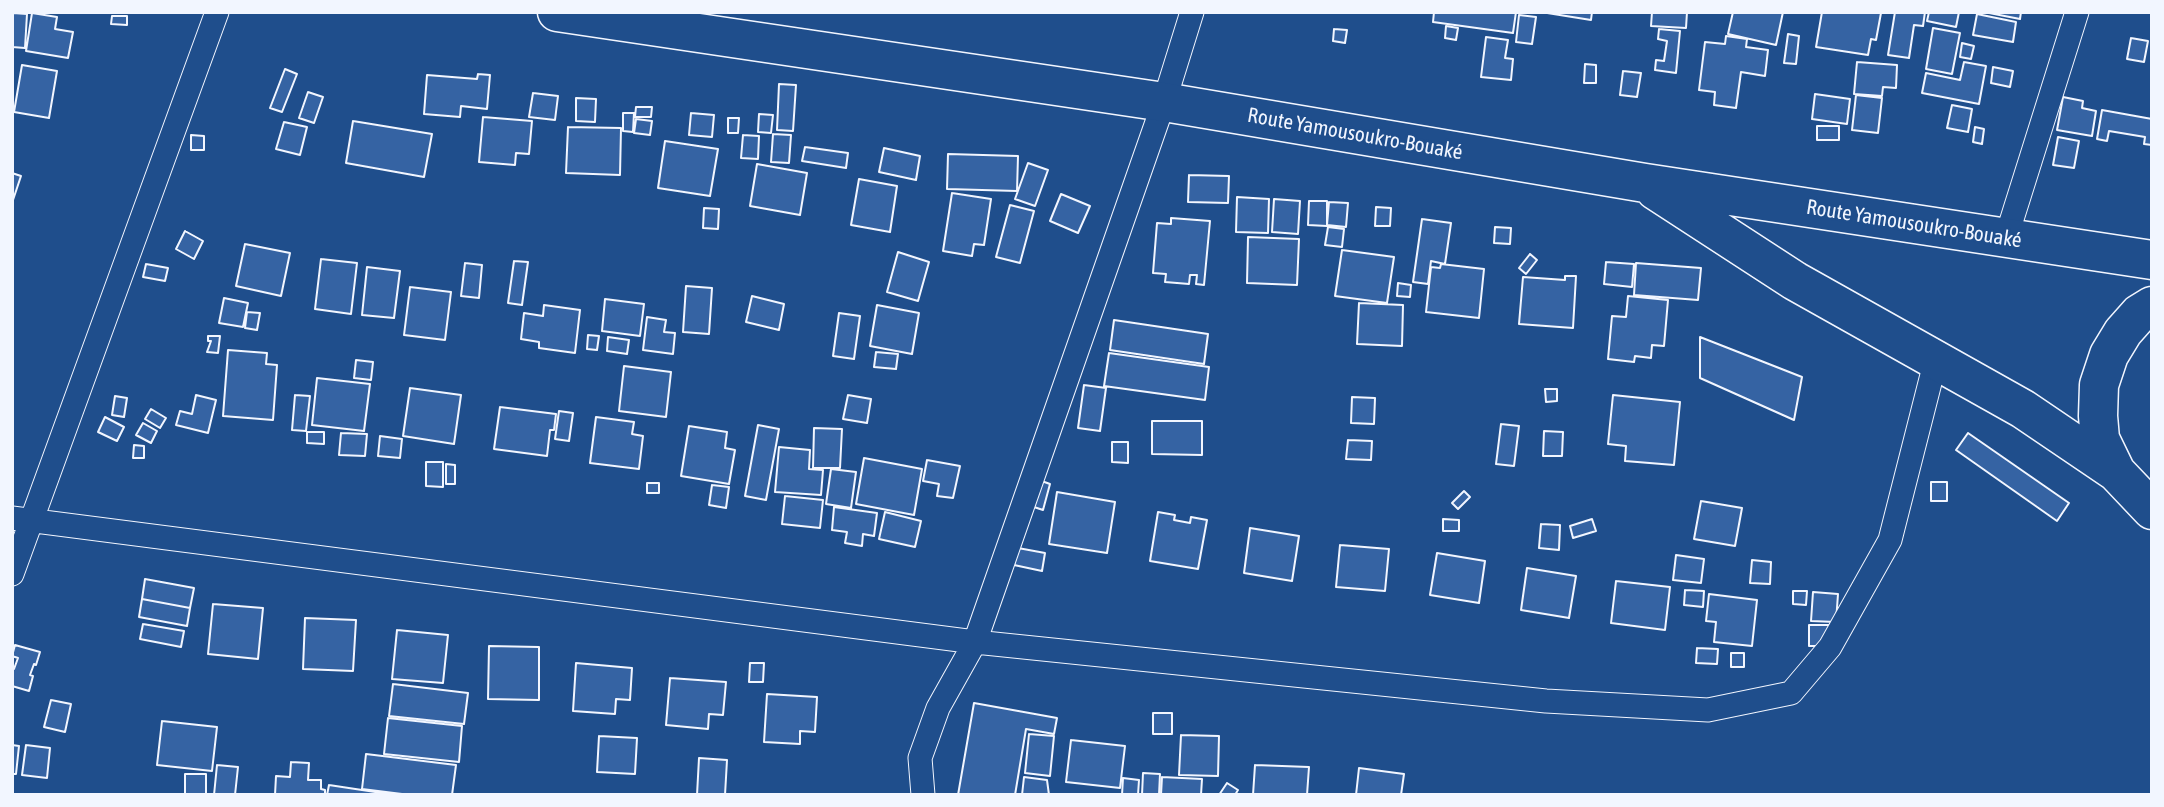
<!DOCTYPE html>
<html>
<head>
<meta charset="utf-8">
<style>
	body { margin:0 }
	#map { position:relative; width:2164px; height:807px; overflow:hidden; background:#1f4e8c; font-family:"Asap Condensed",sans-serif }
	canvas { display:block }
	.frame { position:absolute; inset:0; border:14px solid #f2f6ff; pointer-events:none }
</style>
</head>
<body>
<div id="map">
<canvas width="2164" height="807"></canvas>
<div class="frame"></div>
</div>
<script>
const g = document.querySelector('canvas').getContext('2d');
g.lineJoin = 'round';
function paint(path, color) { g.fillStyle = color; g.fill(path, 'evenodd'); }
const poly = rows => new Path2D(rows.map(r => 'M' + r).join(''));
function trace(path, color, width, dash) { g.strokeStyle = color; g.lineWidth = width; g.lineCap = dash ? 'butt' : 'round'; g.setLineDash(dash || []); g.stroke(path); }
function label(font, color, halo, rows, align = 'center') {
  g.font = font + ' "Asap Condensed",sans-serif'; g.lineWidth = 5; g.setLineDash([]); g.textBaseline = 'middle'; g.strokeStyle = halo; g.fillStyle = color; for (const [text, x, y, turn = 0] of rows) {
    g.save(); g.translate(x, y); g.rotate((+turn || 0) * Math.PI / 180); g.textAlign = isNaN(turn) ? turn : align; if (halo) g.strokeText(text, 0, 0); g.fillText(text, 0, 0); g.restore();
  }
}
const building = poly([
	[1434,12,1516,12,1513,33,1433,22,1434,12],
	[1541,12,1592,12,1591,20,1541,12],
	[1652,12,1687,12,1686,28,1651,26,1652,12],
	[1733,12,1783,12,1776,45,1728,34,1733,12],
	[1822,12,1881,13,1876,40,1871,39,1868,55,1816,47,1822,12],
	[1895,12,1925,12,1923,26,1914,25,1909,58,1888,55,1895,12],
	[1929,12,1959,12,1956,27,1927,21,1929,12],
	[1984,12,2021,12,2020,19,1984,12],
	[13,13,27,14,25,48,12,47,13,13],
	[32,13,57,17,55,29,73,32,68,58,26,51,32,13],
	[1977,14,2016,22,2013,42,1973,35,1977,14],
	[1519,15,1536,17,1532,44,1516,42,1519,15],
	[112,16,127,16,127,25,111,24,112,16],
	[1446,26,1458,28,1456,40,1445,38,1446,26],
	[1933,28,1960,33,1952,74,1926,69,1933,28],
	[1334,29,1347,30,1345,43,1333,41,1334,29],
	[1659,29,1680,31,1676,73,1655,70,1656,60,1664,61,1667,41,1658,39,1659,29],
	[1788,34,1799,36,1796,64,1784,63,1788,34],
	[1726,36,1747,39,1746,47,1768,50,1765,76,1741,72,1736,108,1714,105,1715,92,1699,90,1705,42,1725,44,1726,36],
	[1486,37,1508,40,1505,58,1513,59,1511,80,1481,77,1486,37],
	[2131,38,2148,41,2144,62,2127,59,2131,38],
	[1962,43,1974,46,1971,59,1960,57,1962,43],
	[1857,62,1897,65,1896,88,1883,87,1882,96,1854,94,1857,62],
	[1964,62,1986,66,1979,104,1922,93,1926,73,1960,80,1964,62],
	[1585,64,1596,65,1596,83,1584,83,1585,64],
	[22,65,57,71,49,118,14,112,22,65],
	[1993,67,2013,71,2010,87,1991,83,1993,67],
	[285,69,297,74,282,112,270,108,285,69],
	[1623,71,1641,73,1637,97,1620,95,1623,71],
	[478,74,490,75,487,109,461,106,460,117,424,114,427,75,477,79,478,74],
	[779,84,796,85,793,131,777,130,779,84],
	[308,92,323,97,314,123,299,118,308,92],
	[533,93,558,96,555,120,529,117,533,93],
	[1815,94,1850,99,1847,124,1812,119,1815,94],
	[1856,95,1882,98,1878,133,1852,130,1856,95],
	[2063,97,2083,101,2082,108,2096,111,2092,136,2057,130,2063,97],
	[576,98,596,99,595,122,576,121,576,98],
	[1952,105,1972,109,1968,132,1947,128,1952,105],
	[636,107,652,107,651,117,635,117,636,107],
	[2102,110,2152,119,2152,145,2144,144,2145,137,2109,131,2107,141,2097,139,2102,110],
	[623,113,634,113,633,132,623,131,623,113],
	[691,113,714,115,712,137,689,135,691,113],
	[759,114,773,115,771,133,758,132,759,114],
	[483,117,532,121,529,154,516,153,515,165,479,162,483,117],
	[728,118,739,118,738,133,728,133,728,118],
	[636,119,652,121,650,135,634,133,636,119],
	[353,121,432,134,424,177,346,163,353,121],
	[284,122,307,127,300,155,276,149,284,122],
	[1817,126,1839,126,1839,140,1817,140,1817,126],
	[568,127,621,128,620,175,566,173,568,127],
	[1975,127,1984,129,1982,144,1973,142,1975,127],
	[773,134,791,135,789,163,771,162,773,134],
	[191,135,204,136,204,150,191,150,191,135],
	[743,135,759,136,758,159,741,158,743,135],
	[2058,137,2079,141,2074,168,2053,165,2058,137],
	[665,141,718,149,710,196,658,188,665,141],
	[805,147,848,153,846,168,802,161,805,147],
	[884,148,920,156,916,180,879,172,884,148],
	[948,154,1018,156,1017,191,947,189,948,154],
	[1028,163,1048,170,1035,206,1015,199,1028,163],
	[757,164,807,173,800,215,750,206,757,164],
	[12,173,21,176,12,203,12,173],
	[1189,175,1229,176,1228,203,1188,202,1189,175],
	[859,179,897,186,890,232,851,225,859,179],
	[952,193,991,199,984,245,974,244,972,256,943,251,952,193],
	[1061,194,1090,206,1078,233,1050,221,1061,194],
	[1237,197,1269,199,1268,233,1236,232,1237,197],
	[1274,199,1300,201,1298,234,1272,232,1274,199],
	[1309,201,1327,201,1327,226,1308,225,1309,201],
	[1329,202,1348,203,1346,227,1327,225,1329,202],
	[1010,205,1034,211,1020,263,996,257,1010,205],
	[1376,207,1391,208,1390,226,1375,226,1376,207],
	[704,208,719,209,718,229,703,228,704,208],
	[1171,218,1210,221,1204,285,1196,284,1197,275,1190,275,1189,284,1165,282,1166,274,1153,273,1157,223,1171,224,1171,218],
	[1422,219,1451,223,1445,264,1431,261,1428,284,1413,282,1422,219],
	[1328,227,1344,229,1342,247,1325,245,1328,227],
	[1495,227,1511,228,1510,244,1494,243,1495,227],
	[185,231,203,241,194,259,176,249,185,231],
	[1248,237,1299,239,1297,285,1247,283,1248,237],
	[245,244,290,253,281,296,236,286,245,244],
	[1342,250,1394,257,1387,303,1335,296,1342,250],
	[898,252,929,262,918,301,887,292,898,252],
	[1530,254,1537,260,1526,274,1519,268,1530,254],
	[321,259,357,263,351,314,315,309,321,259],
	[514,261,528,262,522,305,508,303,514,261],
	[1606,262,1634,264,1632,287,1604,284,1606,262],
	[465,263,482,265,479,298,461,296,465,263],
	[1636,263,1701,268,1698,300,1634,295,1636,263],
	[146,264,168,268,165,281,143,277,146,264],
	[1441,264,1484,269,1479,318,1426,312,1431,267,1440,268,1441,264],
	[367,267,400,271,394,318,362,315,367,267],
	[1565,276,1576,276,1573,328,1519,324,1523,277,1565,280,1565,276],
	[1398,283,1411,285,1410,297,1397,296,1398,283],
	[686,286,712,288,709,334,683,332,686,286],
	[410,287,451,292,445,340,404,335,410,287],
	[752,296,784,304,779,330,746,322,752,296],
	[1628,296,1668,300,1664,346,1652,345,1651,358,1635,356,1634,362,1608,359,1612,316,1626,317,1628,296],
	[224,298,248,303,243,327,219,323,224,298],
	[605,299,644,304,640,336,602,331,605,299],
	[1359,303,1403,305,1402,346,1357,344,1359,303],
	[544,305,580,310,575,353,539,348,539,342,521,339,524,313,543,316,544,305],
	[877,305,919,313,912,354,870,346,877,305],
	[247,312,260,313,257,330,245,328,247,312],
	[839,313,860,316,854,359,833,356,839,313],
	[647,317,666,320,664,332,675,333,673,354,643,350,647,317],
	[1114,320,1208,334,1204,364,1110,350,1114,320],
	[588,335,599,336,597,350,587,349,588,335],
	[208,336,220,336,218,353,207,352,211,341,208,341,208,336],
	[608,337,629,340,627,354,607,351,608,337],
	[1700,337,1802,377,1794,420,1700,378,1700,337],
	[228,350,267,353,266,364,277,365,273,420,223,416,228,350],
	[876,352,898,354,896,369,874,367,876,352],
	[1109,353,1209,367,1205,400,1104,386,1109,353],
	[356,360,373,362,371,380,354,378,356,360],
	[624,366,671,372,666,417,619,411,624,366],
	[317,378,370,384,364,431,312,425,317,378],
	[1084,385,1106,388,1100,431,1078,428,1084,385],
	[410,388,461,395,454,444,403,436,410,388],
	[1545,389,1557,389,1557,401,1546,402,1545,389],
	[196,395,216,400,208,433,176,425,180,411,192,414,196,395],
	[295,395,310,396,306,431,292,430,295,395],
	[848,395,871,399,867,423,843,419,848,395],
	[1613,395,1680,402,1674,465,1625,461,1626,446,1608,444,1613,395],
	[115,396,127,398,124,417,112,415,115,396],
	[1352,397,1375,398,1374,424,1351,423,1352,397],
	[500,407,556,414,554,430,550,430,547,456,494,449,500,407],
	[151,409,166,418,160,428,145,419,151,409],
	[559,411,573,413,569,441,555,439,559,411],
	[105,417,124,427,117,441,98,432,105,417],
	[596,417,634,422,632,434,643,436,639,469,590,463,596,417],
	[1152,421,1202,421,1202,455,1152,454,1152,421],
	[143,423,157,431,151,443,136,435,143,423],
	[1501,424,1519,426,1514,466,1496,464,1501,424],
	[758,425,779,429,766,500,745,496,758,425],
	[689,426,727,432,725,448,735,450,729,484,681,476,689,426],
	[814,428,842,429,840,468,813,468,814,428],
	[1544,431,1563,432,1562,456,1543,456,1544,431],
	[307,432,324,432,324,444,307,443,307,432],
	[341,433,367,434,365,456,339,455,341,433],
	[1968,433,2069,503,2057,521,1956,450,1968,433],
	[380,436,402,439,400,458,378,456,380,436],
	[1348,440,1372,441,1371,460,1346,459,1348,440],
	[1112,442,1128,442,1128,463,1112,462,1112,442],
	[134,445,144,446,144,458,133,458,134,445],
	[779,447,810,450,809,469,823,470,821,495,775,492,779,447],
	[864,458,922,469,914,515,856,504,864,458],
	[927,460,960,466,953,498,937,496,939,484,923,481,927,460],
	[426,462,443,462,443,487,426,486,426,462],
	[446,464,455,465,455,484,446,484,446,464],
	[831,469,856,472,851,508,826,504,831,469],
	[1036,479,1050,484,1043,510,1028,505,1036,479],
	[1931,482,1947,482,1947,501,1931,501,1931,482],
	[647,483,659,483,659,493,647,493,647,483],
	[712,485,729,487,726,508,709,505,712,485],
	[1464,491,1470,497,1458,509,1452,503,1464,491],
	[1057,492,1115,502,1107,553,1049,544,1057,492],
	[785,496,823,500,820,528,782,524,785,496],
	[1701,501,1742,508,1735,546,1694,539,1701,501],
	[834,507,877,513,874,536,863,534,862,546,845,543,847,532,832,530,834,507],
	[885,512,921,521,915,547,879,539,885,512],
	[1158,512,1175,515,1174,520,1190,523,1191,517,1207,520,1198,569,1150,561,1158,512],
	[1443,519,1459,520,1459,531,1443,531,1443,519],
	[1592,519,1596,531,1573,538,1570,526,1592,519],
	[1541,524,1560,525,1559,550,1539,548,1541,524],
	[1250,528,1299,536,1292,581,1244,573,1250,528],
	[1340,545,1389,549,1385,591,1336,587,1340,545],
	[1018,548,1045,553,1042,571,1014,565,1018,548],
	[1437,553,1485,561,1479,603,1430,595,1437,553],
	[1676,555,1704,559,1701,583,1673,580,1676,555],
	[1752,560,1771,562,1770,584,1750,583,1752,560],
	[1527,568,1576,576,1569,618,1521,610,1527,568],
	[145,579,194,588,190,608,142,599,145,579],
	[1616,581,1670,587,1665,630,1611,623,1616,581],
	[1685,590,1704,591,1703,607,1684,605,1685,590],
	[1793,591,1807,591,1806,605,1793,604,1793,591],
	[1813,592,1838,594,1836,622,1811,621,1813,592],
	[1709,594,1757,600,1752,646,1714,642,1716,622,1706,621,1709,594],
	[142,599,190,608,187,626,139,617,142,599],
	[213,604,263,608,258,659,208,654,213,604],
	[305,618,356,620,353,671,303,669,305,618],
	[143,624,184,631,181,647,140,639,143,624],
	[1809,625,1830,625,1830,646,1809,646,1809,625],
	[397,630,448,635,443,683,392,679,397,630],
	[15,645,40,652,36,665,34,664,30,675,33,676,29,691,12,686,12,669,14,669,18,658,12,656,15,645],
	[489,646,539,647,539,700,488,699,489,646],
	[1697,648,1718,649,1717,664,1696,663,1697,648],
	[1731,653,1744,653,1744,667,1731,667,1731,653],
	[576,663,632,668,630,700,616,699,615,714,573,711,576,663],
	[750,663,764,663,763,682,749,682,750,663],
	[670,678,726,682,723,715,709,714,708,729,666,725,670,678],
	[393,684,468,693,464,724,389,716,393,684],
	[767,694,817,697,815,732,800,731,800,744,764,742,767,694],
	[51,700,71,704,65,732,44,727,51,700],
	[974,703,1057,718,1054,734,1026,729,1015,795,958,795,974,703],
	[1153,713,1172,713,1172,734,1153,734,1153,713],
	[388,718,462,726,459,762,384,754,388,718],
	[162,721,217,727,212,771,157,765,162,721],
	[1029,734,1054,736,1050,776,1025,773,1029,734],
	[1181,735,1219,736,1218,776,1179,775,1181,735],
	[599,736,637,738,635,774,597,772,599,736],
	[1071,740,1125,746,1120,788,1066,782,1071,740],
	[12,745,19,746,16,774,12,774,12,745],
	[26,745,50,748,47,778,22,775,26,745],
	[366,754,456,765,452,795,410,795,362,789,366,754],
	[699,758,727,760,725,795,697,795,699,758],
	[291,762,309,763,308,780,321,780,321,789,325,790,325,795,275,795,276,776,290,777,291,762],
	[217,765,238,767,235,795,214,795,217,765],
	[1255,765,1309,767,1307,795,1253,795,1255,765],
	[1359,768,1404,774,1401,795,1356,795,1359,768],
	[1143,773,1160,774,1159,795,1142,795,1143,773],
	[185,774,206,774,206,795,185,795,185,774],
	[1024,777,1047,780,1049,795,1022,795,1024,777],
	[1162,777,1202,779,1201,795,1161,795,1162,777],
	[1123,778,1139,780,1138,795,1122,795,1123,778],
	[1227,783,1238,790,1235,795,1219,795,1227,783],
	[329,785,395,795,327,795,329,785]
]);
paint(building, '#3563a3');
trace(building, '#f2f6ff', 2);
const street = poly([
	[2006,238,2077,12],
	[12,518,975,642,1546,701,1708,710,1791,693,1830,647,1890,540,1936,359],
	[12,574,217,12],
	[923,795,920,758,938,708,975,642,1164,102,1192,12]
]);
const highway = poly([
	[557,12,1164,102,1645,183,2152,260],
	[1655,190,1795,281,2023,409,2116,472,2152,510],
	[2116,472,2100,439,2098,416,2099,385,2109,355,2123,332,2139,314,2152,306]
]);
trace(street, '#f2f6ff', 25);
trace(highway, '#f2f6ff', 41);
trace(street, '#1f4e8c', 23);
trace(highway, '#1f4e8c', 38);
label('21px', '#f2f6ff', '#1f4e8c', [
	["Route Yamousoukro-Bouaké",1355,134,10],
	["Route Yamousoukro-Bouaké",1914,224,9]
]);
</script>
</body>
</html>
